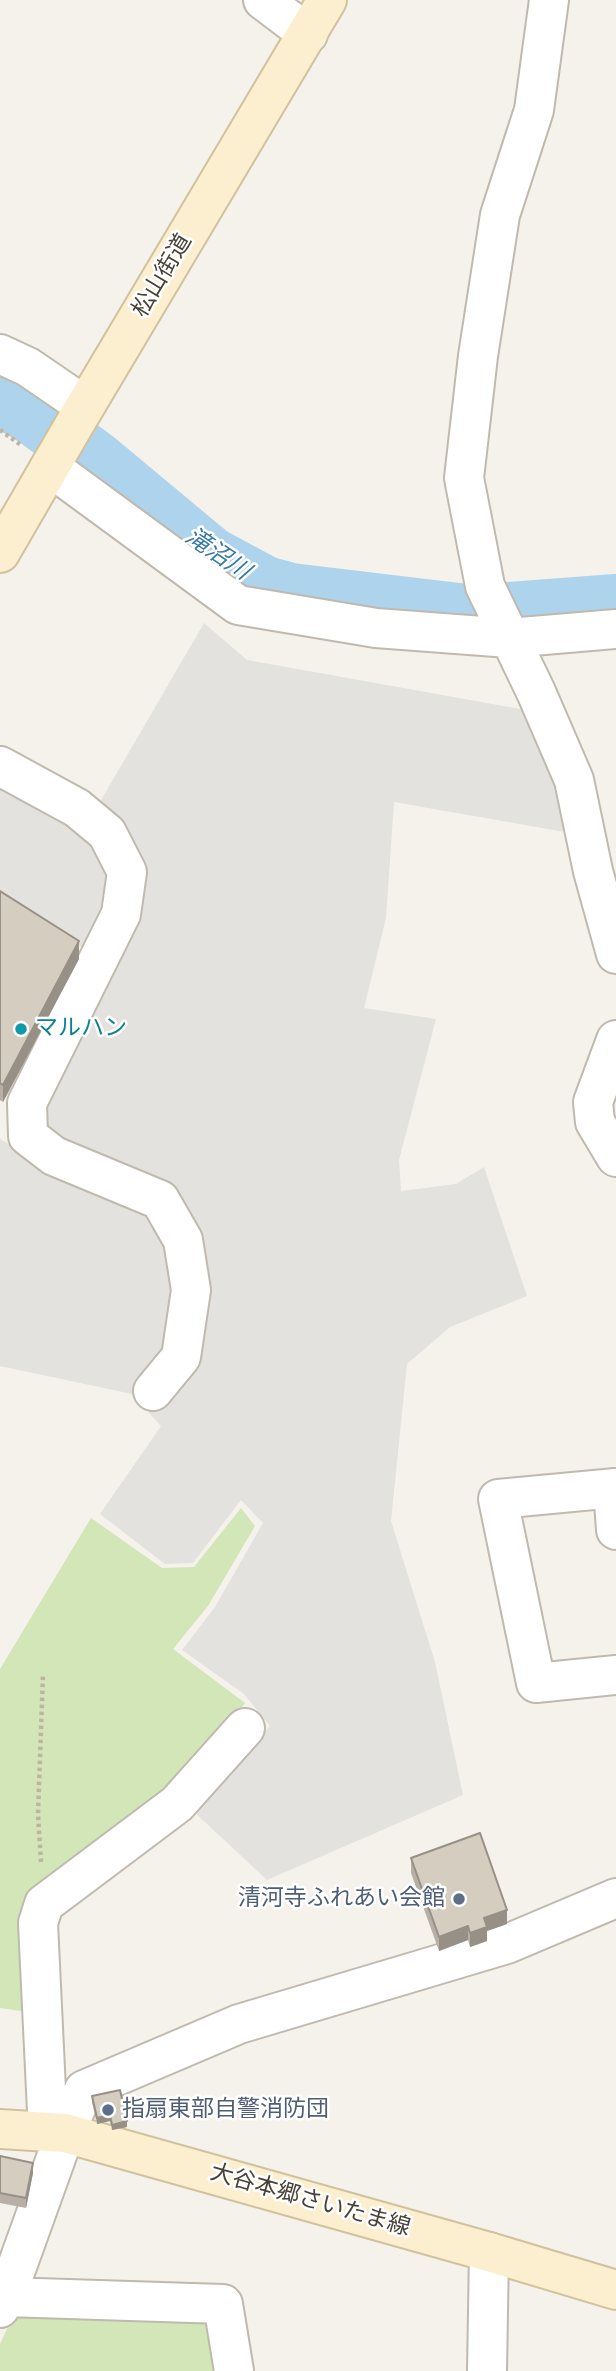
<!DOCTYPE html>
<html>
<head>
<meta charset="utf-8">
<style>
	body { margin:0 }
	canvas { display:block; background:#f5f1eb }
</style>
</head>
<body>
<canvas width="616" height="2371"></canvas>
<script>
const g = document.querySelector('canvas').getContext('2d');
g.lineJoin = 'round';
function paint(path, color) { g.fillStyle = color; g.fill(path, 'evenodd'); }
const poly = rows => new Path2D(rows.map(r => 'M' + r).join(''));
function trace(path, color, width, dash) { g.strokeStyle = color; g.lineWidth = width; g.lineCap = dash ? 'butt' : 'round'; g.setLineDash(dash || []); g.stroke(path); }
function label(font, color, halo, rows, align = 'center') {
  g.font = font + ' "Roboto Condensed","Noto Sans JP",sans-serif'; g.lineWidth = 5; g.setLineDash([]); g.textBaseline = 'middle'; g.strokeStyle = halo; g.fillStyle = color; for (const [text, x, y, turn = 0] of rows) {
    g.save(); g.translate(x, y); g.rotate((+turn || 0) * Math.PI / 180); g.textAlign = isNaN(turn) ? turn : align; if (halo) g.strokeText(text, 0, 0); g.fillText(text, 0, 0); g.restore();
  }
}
paint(poly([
	[241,1508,255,1526,208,1606,173,1649,245,1703,172,1798,34,1905,28,2012,0,2008,0,1669,91,1518,162,1568,194,1567],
	[16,2310,213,2317,220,2371,0,2371,0,2344]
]), '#d2e6b7');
paint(poly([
	[204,623,247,660,526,710,561,787,565,832,394,802,386,918,364,1008,436,1019,399,1160,401,1191,456,1184,484,1167,527,1296,450,1327,407,1364,391,1521,435,1662,463,1795,267,1880,192,1810,270,1726,244,1694,182,1650,215,1607,263,1523,241,1500,193,1563,165,1564,100,1514,161,1426,132,1394,0,1366,0,1139,11,1145,89,952,0,896,0,780,86,826]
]), '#e4e2df');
trace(poly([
	[0,396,36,417,97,462,211,557,265,586,291,593,475,615],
	[510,612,616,604]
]), '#add4ec', 60);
const minor = poly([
	[263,0,308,34],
	[549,0,534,110,500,215,478,356,464,478,485,586,536,692,574,780,593,871,616,954],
	[0,354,28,367,85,406],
	[50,467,238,605,376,628,509,638,616,629],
	[0,766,77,808,107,833,127,872,121,914,27,1103,28,1136,54,1156,160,1200,183,1240,191,1290,181,1357,153,1391],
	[616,1040,593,1102,595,1122,616,1157],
	[613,1488,616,1530],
	[616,1488,498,1499,536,1683,616,1675],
	[48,2132,38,1923,44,1904,177,1804,245,1728],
	[6,2297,223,2304,234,2371],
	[0,2308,6,2297,65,2133,84,2090,239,2024,507,1944,616,1898],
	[487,2371,489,2252]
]);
const secondary = poly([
	[0,553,77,420,327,0],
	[0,2129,65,2133,489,2252,616,2290]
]);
trace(minor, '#c0b9ae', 42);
trace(secondary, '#d1c29e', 42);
trace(poly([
	[0,430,21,445],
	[41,1862,38,1814,43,1674]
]), '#c0b4a1', 4.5, [3.5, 3.5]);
trace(minor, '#fff', 38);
trace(secondary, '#fbefcf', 38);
paint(poly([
	[0,891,79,959,3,1102,0,1100],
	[411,1858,507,1924,487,1931,487,1941,470,1947,468,1940,439,1951,411,1873],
	[92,2096,127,2127,112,2130,110,2121,97,2124,92,2102],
	[0,2156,33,2173,26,2208,0,2203]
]), '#b8b0a6');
paint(poly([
	[79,941,79,959,3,1102,3,1085],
	[507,1910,507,1924,487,1931,487,1941,470,1947,470,1933,484,1918],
	[468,1926,468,1940,439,1951,439,1937],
	[110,2115,110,2121,97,2124,97,2118],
	[127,2121,127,2127,112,2130,112,2125],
	[33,2163,33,2173,26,2208,26,2198]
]), '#969087');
const building = poly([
	[0,891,79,941,3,1085,0,1083,0,891],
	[480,1833,507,1910,484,1918,487,1927,470,1933,468,1926,439,1937,411,1858,480,1833],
	[120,2090,127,2121,112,2125,110,2115,97,2118,92,2096,120,2090],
	[0,2156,33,2163,26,2198,0,2193,0,2156]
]);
paint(building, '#d6cdc1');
trace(building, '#969087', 2);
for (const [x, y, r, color] of [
	[21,1029,7,"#0f9aa8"],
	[459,1899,7,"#5c6f8a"],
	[108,2110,7,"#5c6f8a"]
]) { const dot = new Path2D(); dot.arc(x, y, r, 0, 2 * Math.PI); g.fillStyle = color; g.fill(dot); trace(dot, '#fff', 2.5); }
label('23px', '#484239', '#fff', [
	["松山街道",163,276,-59],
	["大谷本郷さいたま線",310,2201,16]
]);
label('23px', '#0d838f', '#fff', [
	["マルハン",35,1029]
], 'left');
label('23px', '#4e5e75', '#fff', [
	["清河寺ふれあい会館",445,1899],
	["指扇東部自警消防団",122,2110,"left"]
], 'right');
label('italic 24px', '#377aa6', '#fff', [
	["滝沼川",217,555,34]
]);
</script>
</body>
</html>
